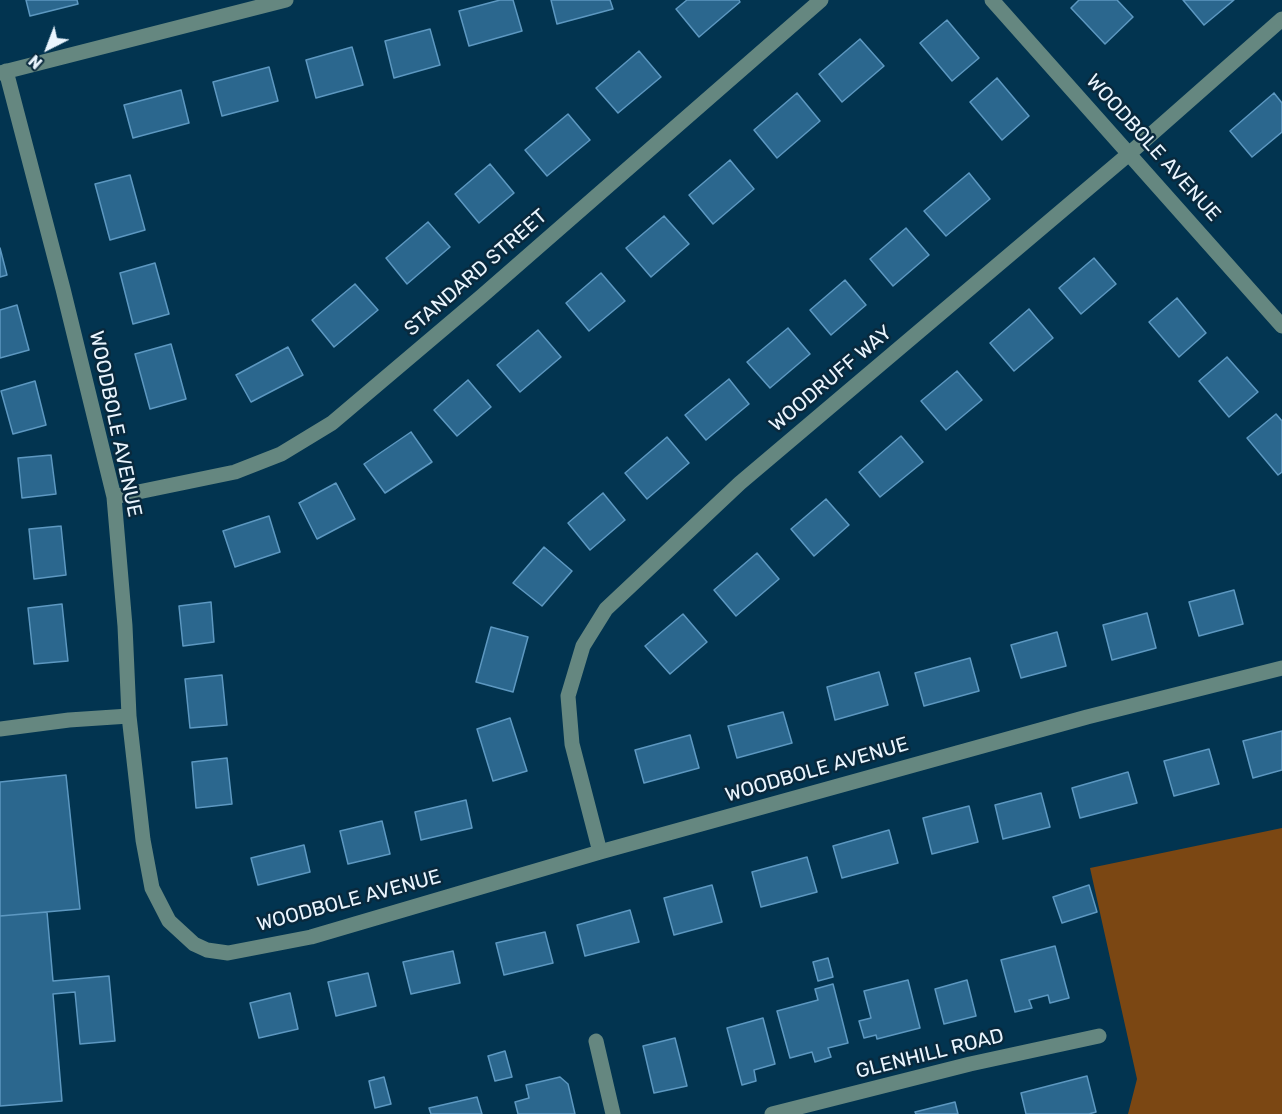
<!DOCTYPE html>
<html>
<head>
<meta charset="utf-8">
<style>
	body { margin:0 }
	#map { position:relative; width:1282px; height:1114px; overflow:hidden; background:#023450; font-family:Rubik,sans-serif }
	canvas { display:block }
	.north { position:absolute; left:18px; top:18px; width:60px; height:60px; -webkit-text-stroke:4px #09293d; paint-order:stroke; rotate:222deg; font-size:16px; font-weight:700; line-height:24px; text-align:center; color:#eaf5fe }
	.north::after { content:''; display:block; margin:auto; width:21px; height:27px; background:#eaf5fe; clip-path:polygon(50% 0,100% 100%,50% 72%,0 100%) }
</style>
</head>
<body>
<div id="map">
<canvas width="1282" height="1114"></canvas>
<div class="north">N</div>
</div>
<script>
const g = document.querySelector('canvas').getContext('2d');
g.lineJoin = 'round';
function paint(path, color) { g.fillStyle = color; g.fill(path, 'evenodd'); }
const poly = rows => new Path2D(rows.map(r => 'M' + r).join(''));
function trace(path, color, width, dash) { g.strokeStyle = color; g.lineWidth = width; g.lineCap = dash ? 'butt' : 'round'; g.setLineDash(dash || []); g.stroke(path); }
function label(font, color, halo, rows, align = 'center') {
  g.font = font + ' Rubik,sans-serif'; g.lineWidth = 5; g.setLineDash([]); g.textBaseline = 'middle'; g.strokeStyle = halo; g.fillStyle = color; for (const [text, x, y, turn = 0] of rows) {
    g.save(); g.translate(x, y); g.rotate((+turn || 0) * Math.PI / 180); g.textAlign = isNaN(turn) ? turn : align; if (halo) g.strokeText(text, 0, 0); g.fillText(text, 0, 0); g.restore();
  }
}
paint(poly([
	[1282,828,1282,1114,1128,1114,1137,1079,1090,868]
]), '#7b4713');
const building = poly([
	[26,0,77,0,78,4,30,16,26,0],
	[500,0,513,0,522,31,469,46,459,11,500,0],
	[551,0,610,0,613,9,557,24,551,0],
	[687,0,739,0,740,2,699,37,676,9,687,0],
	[1079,0,1117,0,1133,17,1105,44,1071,8,1079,0],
	[1183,0,1234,0,1204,25,1183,0],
	[947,20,979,58,952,81,920,43,947,20],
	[430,29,440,65,394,78,385,41,430,29],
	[860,39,884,66,842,102,819,74,860,39],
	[352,47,363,85,316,98,306,60,352,47],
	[639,51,661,77,618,113,596,88,639,51],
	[269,67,278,101,222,116,213,82,269,67],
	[997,78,1029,116,1002,140,970,102,997,78],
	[181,90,189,123,133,138,124,105,181,90],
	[797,93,820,121,777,158,754,130,797,93],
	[1274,93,1282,103,1282,132,1252,157,1230,131,1274,93],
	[568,114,590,140,547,176,525,150,568,114],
	[730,160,754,189,713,224,689,195,730,160],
	[490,164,514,193,479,223,455,194,490,164],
	[969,173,990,199,946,236,924,211,969,173],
	[130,175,145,230,110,240,95,184,130,175],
	[664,216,689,244,651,277,626,248,664,216],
	[428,222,450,247,407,284,386,258,428,222],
	[906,228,929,255,893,286,870,259,906,228],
	[0,248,7,275,0,277,0,248],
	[1094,258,1116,284,1081,314,1059,288,1094,258],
	[155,263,169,314,133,324,120,273,155,263],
	[601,273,625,301,589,331,566,303,601,273],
	[845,280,866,305,831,335,810,310,845,280],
	[355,284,378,310,334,347,312,320,355,284],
	[1177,298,1206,333,1179,357,1149,322,1177,298],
	[17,305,29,350,0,358,0,310,17,305],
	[1029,309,1053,338,1014,371,990,343,1029,309],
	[788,328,810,354,770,388,747,362,788,328],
	[538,330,561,357,520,392,497,365,538,330],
	[171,344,186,399,150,409,135,354,171,344],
	[288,347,303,375,251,402,236,375,288,347],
	[1227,357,1258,392,1229,417,1199,381,1227,357],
	[957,371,982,400,946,430,921,401,957,371],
	[729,379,749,404,706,440,685,415,729,379],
	[468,380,491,407,457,436,434,410,468,380],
	[35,381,46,425,13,434,1,391,35,381],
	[1276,414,1282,421,1282,472,1278,475,1247,438,1276,414],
	[411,432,432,462,385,493,364,464,411,432],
	[901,436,923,462,880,497,859,472,901,436],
	[667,437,689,463,647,499,625,473,667,437],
	[51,455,56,494,22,498,18,458,51,455],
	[336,483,355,519,317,539,299,503,336,483],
	[603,493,625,520,590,550,568,523,603,493],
	[826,499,849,525,814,556,791,529,826,499],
	[269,516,280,552,235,567,223,531,269,516],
	[61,526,66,575,34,579,29,529,61,526],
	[544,547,572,571,542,606,513,583,544,547],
	[757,553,779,579,736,616,714,590,757,553],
	[1234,590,1243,624,1199,636,1189,602,1234,590],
	[211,602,214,642,183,646,179,606,211,602],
	[62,604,68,661,34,664,28,608,62,604],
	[1147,613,1156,648,1112,660,1103,625,1147,613],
	[683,614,707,642,670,674,645,646,683,614],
	[491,627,528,637,513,692,476,682,491,627],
	[1057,632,1066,666,1021,678,1011,645,1057,632],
	[970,658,979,691,924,706,915,673,970,658],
	[879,672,888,705,835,720,827,687,879,672],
	[222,675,227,725,190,728,185,679,222,675],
	[783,712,792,743,737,758,728,726,783,712],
	[510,718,527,771,493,781,477,729,510,718],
	[1282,731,1282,770,1253,778,1243,741,1282,731],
	[690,735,699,768,644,783,635,750,690,735],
	[1209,749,1219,784,1174,796,1164,761,1209,749],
	[227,758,232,804,196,808,192,762,227,758],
	[1128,772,1137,803,1080,818,1072,788,1128,772],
	[66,775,80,909,0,916,0,782,66,775],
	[1041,793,1050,827,1003,839,995,805,1041,793],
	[466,800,472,828,421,840,415,812,466,800],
	[969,806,978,842,932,854,923,818,969,806],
	[382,821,390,854,348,864,340,831,382,821],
	[889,830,898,863,842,878,833,846,889,830],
	[304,845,310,872,258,885,251,858,304,845],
	[807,857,817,892,761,907,752,872,807,857],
	[712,885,722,922,674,935,664,898,712,885],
	[1089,885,1097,912,1062,923,1053,897,1089,885],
	[630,910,639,942,585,956,577,925,630,910],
	[47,912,53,981,109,976,115,1041,80,1044,75,992,53,994,62,1101,0,1106,0,916,47,912],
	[545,932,553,963,504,975,496,943,545,932],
	[1055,946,1069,998,1050,1003,1048,995,1029,1000,1032,1008,1015,1012,1001,960,1055,946],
	[453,951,460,983,411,994,403,962,453,951],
	[828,958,833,977,818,981,813,962,828,958],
	[368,973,376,1006,336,1016,328,982,368,973],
	[908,980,920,1028,877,1039,876,1035,864,1038,859,1021,871,1018,864,991,908,980],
	[967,980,976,1016,944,1024,935,989,967,980],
	[833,984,848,1043,828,1048,831,1057,815,1062,812,1052,790,1058,777,1011,818,1000,815,989,833,984],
	[290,993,298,1029,259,1038,250,1003,290,993],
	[763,1018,775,1064,754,1070,756,1081,742,1085,727,1028,763,1018],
	[675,1038,687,1086,654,1093,643,1046,675,1038],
	[505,1051,512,1077,495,1081,488,1056,505,1051],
	[1087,1076,1096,1112,1089,1114,1026,1114,1021,1093,1087,1076],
	[384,1077,391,1104,375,1108,369,1081,384,1077],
	[560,1077,568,1084,575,1114,518,1114,515,1102,529,1098,526,1085,560,1077],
	[477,1097,482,1114,431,1114,429,1108,477,1097],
	[955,1102,958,1114,916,1114,915,1112,955,1102]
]);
paint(building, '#2b678e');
trace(building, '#5d98c1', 1.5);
trace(poly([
	[992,0,1282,326],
	[6,71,63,289,114,497,125,626,129,716,143,840,152,888,169,921,194,944,207,950,228,953,311,937,600,852,1087,717,1282,668],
	[0,73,286,0],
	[114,497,235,472,281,454,332,423,482,296,821,0],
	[0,729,69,720,129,716],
	[600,852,572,744,568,696,583,646,606,609,740,483,1130,153,1282,19],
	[596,1041,613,1114],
	[772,1114,970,1064,1099,1036]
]), '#658780', 15);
label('20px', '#eaf5fe', '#09293d', [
	["WOODBOLE AVENUE",1153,148,48],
	["STANDARD STREET",476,273,-41],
	["WOODRUFF WAY",831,379,-40],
	["WOODBOLE AVENUE",115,424,78],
	["WOODBOLE AVENUE",817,770,-16],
	["WOODBOLE AVENUE",349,901,-15],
	["GLENHILL ROAD",930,1054,-14]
]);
</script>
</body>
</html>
